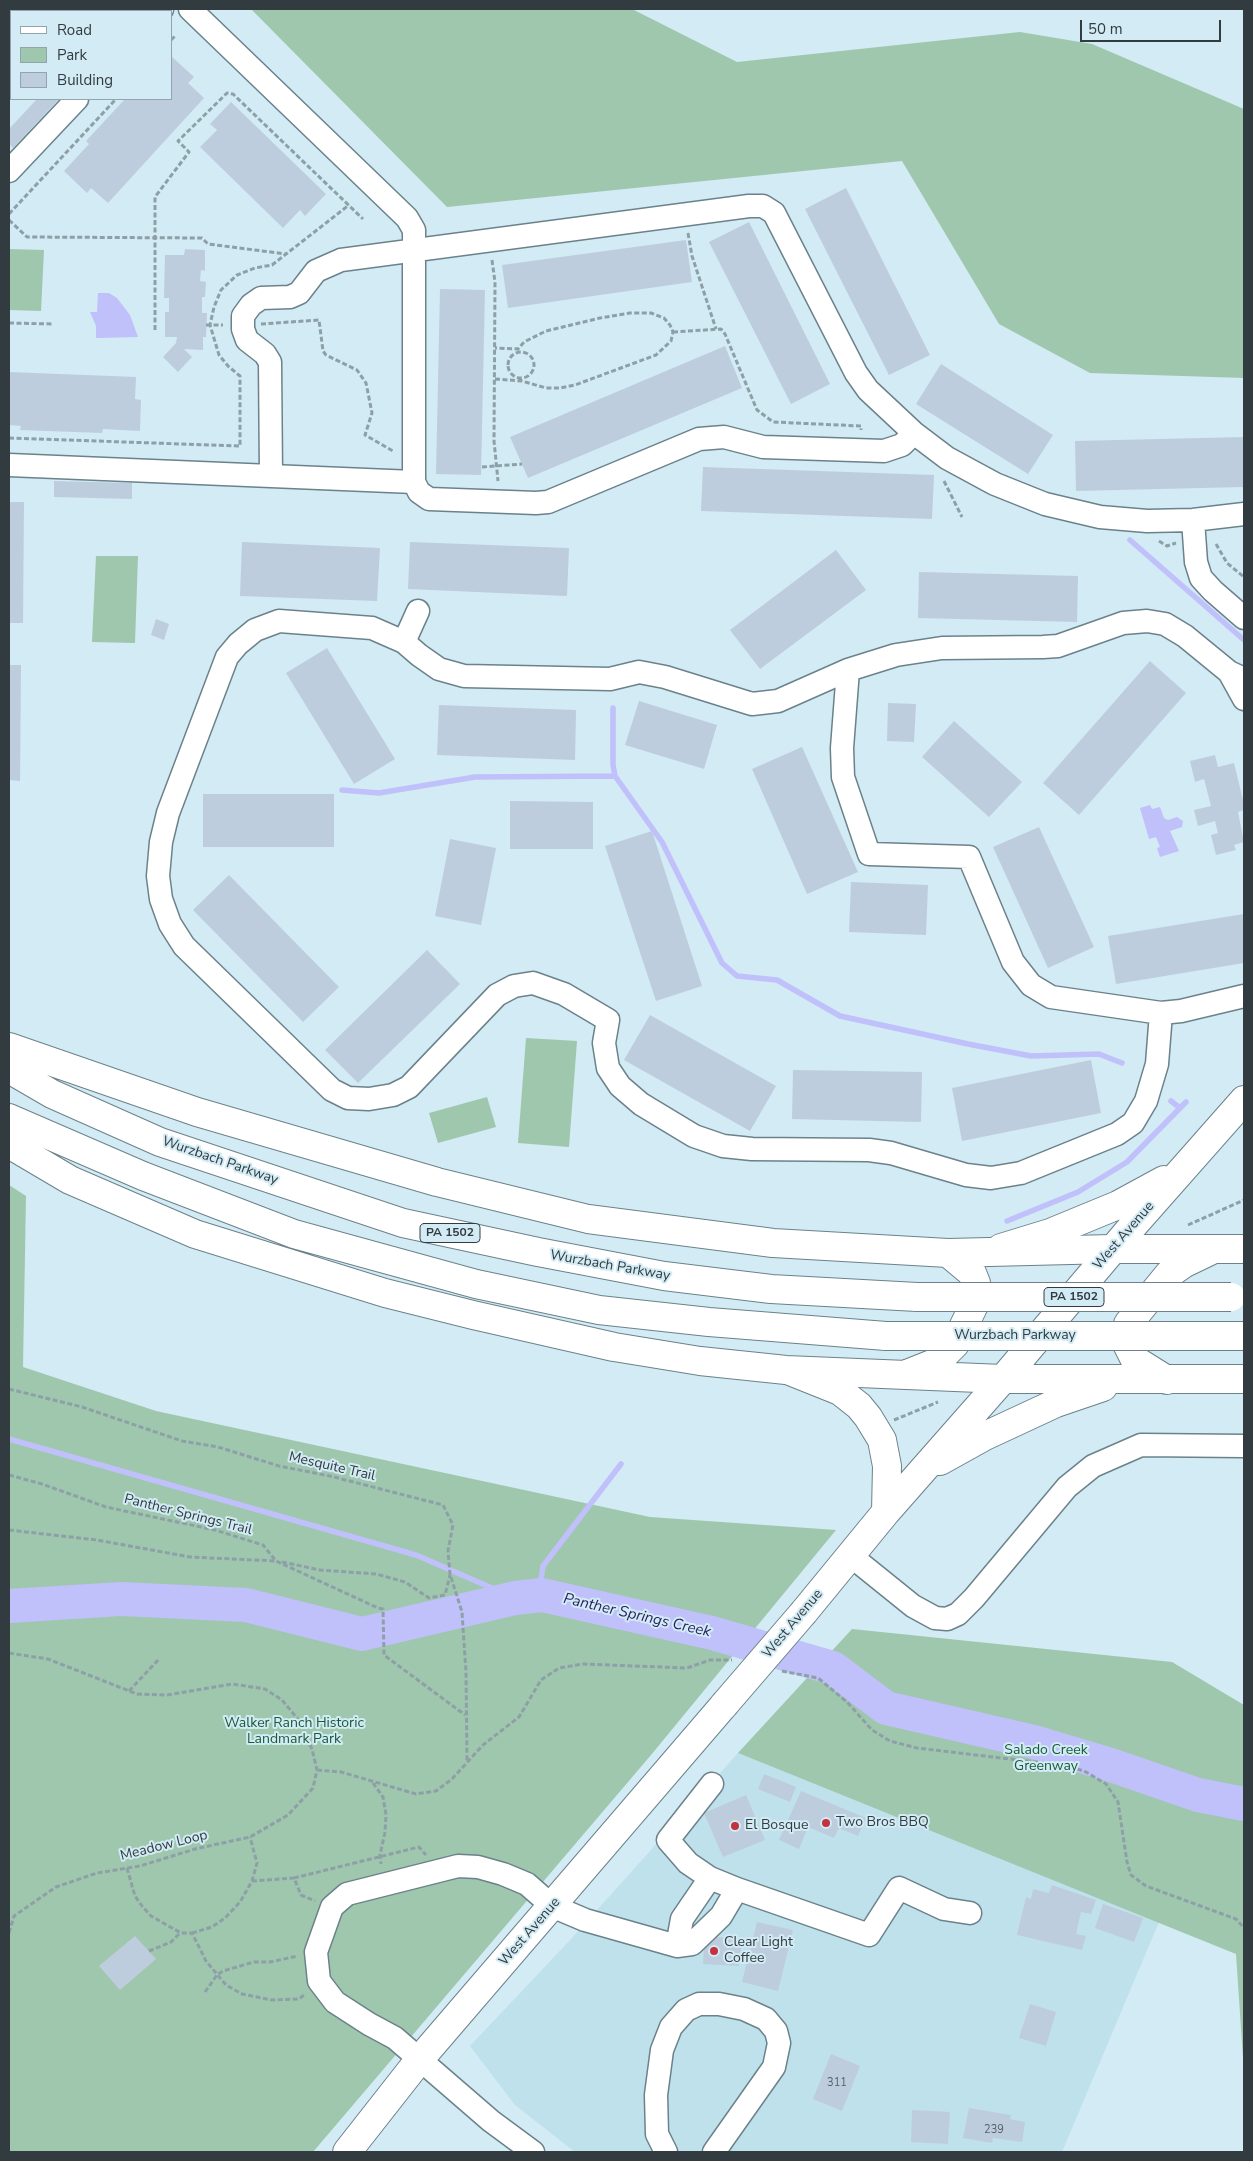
<!DOCTYPE html>
<html>
<head>
<meta charset="utf-8">
<style>
	body { margin:0 }
	#map { position:relative; width:1253px; height:2161px; overflow:hidden; background:#d2ebf4; font-family:"Nunito Sans",sans-serif }
	canvas { display:block }
	.frame { position:absolute; inset:0; border:10px solid #323c40; pointer-events:none }
	.legend { position:absolute; left:10px; top:10px; width:162px; height:90px; box-sizing:border-box; background:#d2ebf4; border:1px solid #92a5ac; margin:0; padding:6px 9px; list-style:none; font-size:15px; color:#323c40 }
	.legend li { display:flex; align-items:center; gap:10px; height:25px }
	.legend b { width:25px; border:1px solid #92a5ac }
	.scale { position:absolute; left:1080px; top:20px; width:141px; height:22px; box-sizing:border-box; border:2px solid #323c40; border-top:0; padding-left:6px; font-size:15px; line-height:18px; white-space:nowrap; color:#323c40; -webkit-text-stroke:4px #d2ebf4; paint-order:stroke }
</style>
</head>
<body>
<div id="map">
<canvas width="1253" height="2161"></canvas>
<div class="frame"></div>
<ul class="legend">
<li><b style="height:6px;background:#fff"></b>Road</li>
<li><b style="height:14px;background:#9fc7ad"></b>Park</li>
<li><b style="height:14px;background:#becdde"></b>Building</li>
</ul>
<div class="scale">50 m</div>
</div>
<script>
const g = document.querySelector('canvas').getContext('2d');
g.lineJoin = 'round';
function paint(path, color) { g.fillStyle = color; g.fill(path, 'evenodd'); }
const poly = rows => new Path2D(rows.map(r => 'M' + r).join(''));
function trace(path, color, width, dash) { g.strokeStyle = color; g.lineWidth = width; g.lineCap = dash ? 'butt' : 'round'; g.setLineDash(dash || []); g.stroke(path); }
function label(font, color, halo, rows, align = 'center') {
  g.font = font + ' "Nunito Sans",sans-serif'; g.lineWidth = 4; g.setLineDash([]); g.textBaseline = 'middle'; g.strokeStyle = halo; g.fillStyle = color; for (const [text, x, y, turn = 0] of rows) {
    g.save(); g.translate(x, y); g.rotate((+turn || 0) * Math.PI / 180); g.textAlign = isNaN(turn) ? turn : align; if (halo) g.strokeText(text, 0, 0); g.fillText(text, 0, 0); g.restore();
  }
}
paint(poly([
	[738,1753,1159,1922,1062,2152,575,2152,515,2105,470,2046,571,1939]
]), '#bfe1ec');
paint(poly([
	[9,9,55,9,53,11,11,11,11,57,9,59],
	[251,9,632,9,737,62,1020,32,1092,44,1244,109,1244,378,1090,373,999,324,902,161,447,207],
	[9,249,44,250,41,311,9,310],
	[96,556,138,556,135,643,92,642],
	[526,1038,577,1041,569,1147,518,1143],
	[487,1097,496,1127,438,1143,429,1113],
	[9,1185,26,1196,23,1367,156,1411,650,1517,836,1530,651,1755,313,2152,9,2152],
	[852,1629,1172,1662,1244,1705,1244,2073,1236,1954,738,1753]
]), '#9fc7ad');
paint(poly([
	[98,293,109,293,117,298,130,315,138,337,96,338,96,326,90,312,97,312],
	[1150,805,1152,809,1160,807,1164,818,1168,820,1177,817,1183,821,1182,827,1170,831,1179,851,1160,857,1157,848,1160,847,1156,837,1149,839,1140,808]
]), '#c0c0fb');
trace(poly([
	[1130,540,1244,640],
	[613,708,613,765,615,776],
	[342,790,379,793,475,777,615,776,662,842,722,963,737,976,777,980,840,1016,968,1044,1031,1056,1099,1054,1122,1063],
	[1171,1101,1180,1108],
	[1007,1221,1078,1192,1127,1162,1186,1102],
	[9,1439,416,1555,515,1598],
	[539,1595,543,1566,621,1464]
]), '#c0c0fb', 5.5);
trace(poly([
	[9,1606,121,1599,246,1605,362,1634,515,1598,542,1595,712,1633,833,1668,886,1708,1034,1742,1111,1765,1198,1795,1244,1804]
]), '#c0c0fb', 34);
paint(poly([
	[115,9,147,9,144,11,113,11],
	[171,56,194,77,188,83,204,98,108,203,91,188,87,193,64,171,89,144,86,141,125,99,171,99],
	[37,99,59,99,13,148,9,144,9,129],
	[231,102,326,194,305,216,300,210,283,228,200,147,217,130,210,124],
	[846,188,930,355,889,375,805,209],
	[749,222,830,384,791,404,709,242],
	[686,240,692,282,508,308,502,265],
	[185,249,205,250,205,271,201,270,200,281,206,282,205,297,202,297,202,313,207,313,206,337,203,337,203,350,184,349,192,357,178,372,163,357,176,343,177,337,165,337,165,312,169,312,169,298,164,298,165,255,184,255],
	[440,289,485,290,481,475,436,474],
	[725,346,742,388,528,478,510,437],
	[941,364,1053,435,1028,474,916,404],
	[9,372,136,377,135,399,141,400,140,431,103,429,102,433,20,430,21,426,9,425],
	[1244,437,1244,487,1076,491,1075,441],
	[703,467,934,475,932,519,701,511],
	[54,481,132,483,132,499,54,497],
	[9,502,24,502,23,623,9,623],
	[242,542,380,548,377,601,240,596],
	[410,542,569,548,567,596,408,589],
	[836,550,866,590,760,669,730,630],
	[919,572,1078,576,1077,622,918,618],
	[156,619,169,624,164,640,151,635],
	[327,648,395,759,354,784,286,673],
	[1150,661,1186,693,1079,815,1043,783],
	[9,665,21,665,20,781,9,780],
	[639,701,717,725,704,769,625,745],
	[888,703,916,704,914,742,887,741],
	[439,705,576,710,575,760,437,755],
	[954,721,1022,782,989,817,922,757],
	[802,747,858,872,807,894,752,769],
	[1215,755,1218,767,1234,763,1244,804,1244,810,1238,812,1244,842,1234,845,1236,850,1216,855,1211,835,1218,833,1215,821,1198,826,1194,810,1211,806,1204,779,1195,782,1190,761],
	[203,794,334,794,334,847,203,847],
	[510,801,593,802,593,849,510,849],
	[1039,827,1094,947,1048,968,993,847],
	[652,831,702,986,656,1001,605,846],
	[450,839,496,848,481,925,435,916],
	[229,875,339,987,303,1022,193,910],
	[851,882,928,885,926,935,849,932],
	[1244,914,1244,963,1116,984,1108,936],
	[427,950,460,984,358,1083,325,1050],
	[650,1015,776,1086,750,1131,624,1060],
	[1091,1060,1101,1113,962,1141,952,1088],
	[793,1070,922,1072,921,1122,792,1119],
	[764,1774,796,1787,790,1802,758,1789],
	[801,1791,866,1818,858,1836,839,1828,834,1838,808,1827,799,1849,779,1840],
	[746,1795,765,1840,723,1857,704,1813],
	[1052,1885,1096,1900,1091,1914,1081,1912,1076,1934,1086,1936,1082,1950,1017,1935,1026,1897,1031,1899,1033,1889,1049,1893],
	[1103,1904,1143,1918,1134,1942,1095,1928],
	[757,1922,793,1930,778,1991,742,1982],
	[135,1936,156,1959,120,1990,99,1966],
	[705,1936,742,1939,739,1966,703,1964],
	[1030,2004,1056,2012,1046,2046,1019,2038],
	[831,2054,860,2066,842,2111,813,2099],
	[969,2108,1011,2115,1010,2119,1025,2122,1022,2142,993,2138,992,2143,963,2138],
	[912,2110,950,2112,948,2144,911,2142]
]), '#becdde');
const minor = poly([
	[190,9,407,218,414,230,414,482,419,492,429,499,536,503,548,502,699,439,724,437,763,447,884,451,902,445,914,433],
	[159,11,162,9],
	[9,171,77,99],
	[9,465,414,482],
	[271,476,270,362,265,354,247,340,243,329,243,316,251,305,261,298,290,297,299,293,316,271,341,260,749,206,763,206,774,213,856,373,868,390,914,433,947,458,995,484,1045,504,1100,517,1147,521,1193,520,1244,514],
	[1193,520,1196,562,1201,578,1213,591,1244,618],
	[404,642,418,611],
	[848,670,842,748,843,777,869,854,969,857,1013,962,1031,985,1051,997,1161,1013,1181,1011,1244,996],
	[1229,672,1244,699],
	[1161,1013,1157,1064,1146,1101,1133,1123,1117,1134,1021,1173,991,1178,966,1175,891,1153,869,1150,752,1149,723,1146,694,1136,641,1104,620,1086,608,1068,604,1043,608,1020,564,994,533,983,514,986,497,995,409,1087,393,1095,369,1099,348,1098,332,1090,184,946,170,924,161,899,158,876,161,842,168,813,227,657,238,644,255,630,279,621,372,628,404,642,419,655,439,669,464,676,610,679,639,672,665,677,752,704,778,701,848,670,896,655,942,648,1043,647,1058,646,1123,623,1147,621,1165,624,1185,636,1229,672,1244,679],
	[851,1556,913,1606,935,1618,947,1619,958,1614,974,1598,1067,1487,1093,1466,1141,1445,1244,1446],
	[712,1784,668,1840,688,1863,710,1878,737,1889,869,1935,899,1888,944,1909,970,1913],
	[677,1946,682,1919,710,1878],
	[533,2152,491,2121,395,2038,369,2024,335,2002,319,1981,316,1952,332,1907,347,1894,458,1866,478,1867,503,1874,527,1884,552,1906,585,1920,677,1946,692,1944,721,1916,737,1889],
	[666,2152,657,2134,656,2095,662,2050,671,2027,686,2010,699,2004,719,2004,744,2009,766,2019,776,2031,779,2043,774,2067,714,2152]
]);
const major = poly([
	[1001,1248,1050,1233,1118,1205,1164,1180],
	[1112,1249,1244,1249],
	[790,1371,840,1391,859,1406,868,1417,882,1440,887,1466,886,1512],
	[1003,1379,1244,1379],
	[1167,1380,1135,1360,1127,1344,1128,1324,1169,1274,1183,1264,1210,1251],
	[940,1461,985,1436,1056,1403,1103,1387],
	[804,1612,886,1512,1003,1379,1131,1228,1244,1100],
	[347,2152,420,2059,724,1705]
]);
const highway = poly([
	[9,1047,197,1112,437,1182,588,1219,773,1243,948,1253,1112,1249],
	[9,1069,52,1094,160,1142,403,1223,538,1252,664,1276,771,1289,917,1297],
	[9,1118,143,1176,294,1234,476,1284,599,1310,709,1322,886,1336],
	[9,1144,70,1180,195,1234,385,1293,473,1315,614,1347,700,1361,786,1370,1003,1379],
	[1196,1336,1244,1336],
	[907,1374,937,1362,955,1344,977,1299,976,1283,972,1273,948,1253]
]);
trace(minor, '#6b828a', 25);
trace(major, '#6b828a', 30);
trace(highway, '#6b828a', 30);
trace(poly([
	[171,40,175,36],
	[9,214,116,99],
	[9,220,27,237,202,238,208,244,286,254],
	[688,233,692,256,716,329],
	[492,260,495,282,494,441,498,481],
	[9,323,53,324],
	[261,324,319,320,323,351,326,355,357,370,366,383,372,413,365,435,393,451],
	[206,325,223,325],
	[155,330,155,197,189,152,178,141,227,93,233,94,363,219],
	[673,332,721,329,725,334,757,410,773,422,861,426,861,430],
	'508 365a13 13 0 1 1 26 0a13 13 0 1 1-26 0Z',
	[495,379,522,381,546,388,560,388,575,385,656,355,671,341,673,332,670,325,664,318,651,313,630,313,600,318,546,331,524,342,518,349,495,348],
	[9,438,240,446,240,376,228,366,219,355,210,325,214,307,221,290,237,275,255,268,272,265,349,205],
	[482,467,522,464],
	[944,481,962,517],
	[1159,541,1167,546,1176,543],
	[1216,544,1227,563,1244,577],
	[1188,1225,1244,1200],
	[9,1389,82,1407,182,1441,218,1447,279,1466,330,1476,443,1505,453,1525,448,1551,450,1574,462,1612,466,1672,467,1761],
	[894,1420,938,1402],
	[9,1475,42,1484,106,1507,215,1530,263,1545,276,1561,378,1608,383,1609,384,1655,465,1715],
	[9,1530,97,1540,190,1557,276,1561],
	[282,1562,320,1570,376,1574,405,1582,429,1598,445,1595,450,1575],
	[9,1653,48,1659,137,1694,167,1695,232,1684,265,1689,282,1700,297,1718,312,1749,317,1770,313,1788,288,1815,250,1837,195,1849,140,1866,97,1873,56,1887,14,1916,9,1933],
	[782,1671,818,1678,847,1702,872,1730,890,1741,917,1748,1069,1766,1086,1772,1106,1784,1118,1802,1127,1862,1131,1875,1146,1886,1236,1919,1244,1928],
	[129,1691,159,1659],
	[317,1770,341,1772,416,1794,436,1791,452,1779,483,1745,519,1717,541,1680,559,1668,583,1664,687,1668,710,1660,732,1660],
	[373,1783,383,1797,386,1815,385,1832,380,1855,381,1864],
	[127,1868,135,1896,142,1906,151,1916,181,1933,192,1933,206,1961,226,1985,242,1994,271,2000,299,1999,304,1995],
	[294,1878,419,1847,426,1855],
	[252,1881,294,1878,301,1895,315,1901],
	[192,1933,212,1927,225,1918,240,1902,252,1881,257,1863,250,1837],
	[149,1951,171,1942,180,1933],
	[205,1992,217,1975,223,1971,254,1962,270,1962,298,1956]
]), '#8ea0a7', 3, [5, 2.5]);
trace(minor, '#fff', 22);
trace(major, '#fff', 28);
trace(highway, '#fff', 28);
const majorBridge = poly([
	[724,1705,804,1612]
]);
const highwayBridge = poly([
	[917,1297,1231,1297],
	[886,1336,1196,1336]
]);
trace(majorBridge, '#6b828a', 30, []);
trace(highwayBridge, '#6b828a', 30, []);
trace(majorBridge, '#fff', 28);
trace(highwayBridge, '#fff', 28);
for (const [x, y, r, color] of [
	[826,1823,5,"#c23240"],
	[735,1826,5,"#c23240"],
	[714,1951,5,"#c23240"]
]) { const dot = new Path2D(); dot.arc(x, y, r, 0, 2 * Math.PI); g.fillStyle = color; g.fill(dot); trace(dot, '#d2ebf4', 2); }
label('11px', '#556068', null, [
	["311",837,2083],
	["239",994,2130]
]);
for (const [x, y, w] of [
	[450,1233,60],
	[1074,1297,60]
]) { const box = new Path2D(); box.roundRect(x - w / 2, y - 9.5, w, 19, 4); g.fillStyle = '#d2ebf4'; g.fill(box); trace(box, '#323c40', 1); }
label('bold 12px', '#323c40', null, [
	["PA 1502",450,1233],
	["PA 1502",1074,1297]
]);
label('14px', '#323c40', '#d2ebf4', [
	["Wurzbach Parkway",220,1161,19],
	["West Avenue",1124,1236,-49],
	["Wurzbach Parkway",610,1266,10],
	["Wurzbach Parkway",1015,1336],
	["Mesquite Trail",332,1467,13],
	["Panther Springs Trail",188,1515,14],
	["West Avenue",793,1624,-50],
	["Meadow Loop",164,1846,-14],
	["West Avenue",530,1932,-49]
]);
label('14px', '#185b38', '#d2ebf4', [
	["Walker Ranch Historic",294,1724],
	["Landmark Park",294,1740],
	["Salado Creek",1046,1751],
	["Greenway",1046,1767]
]);
label('14px', '#323c40', '#d2ebf4', [
	["Two Bros BBQ",836,1823],
	["El Bosque",745,1826],
	["Clear Light",724,1943],
	["Coffee",724,1959]
], 'left');
label('italic 15px', '#281d5f', '#d2ebf4', [
	["Panther Springs Creek",637,1616,13]
]);
</script>
</body>
</html>
